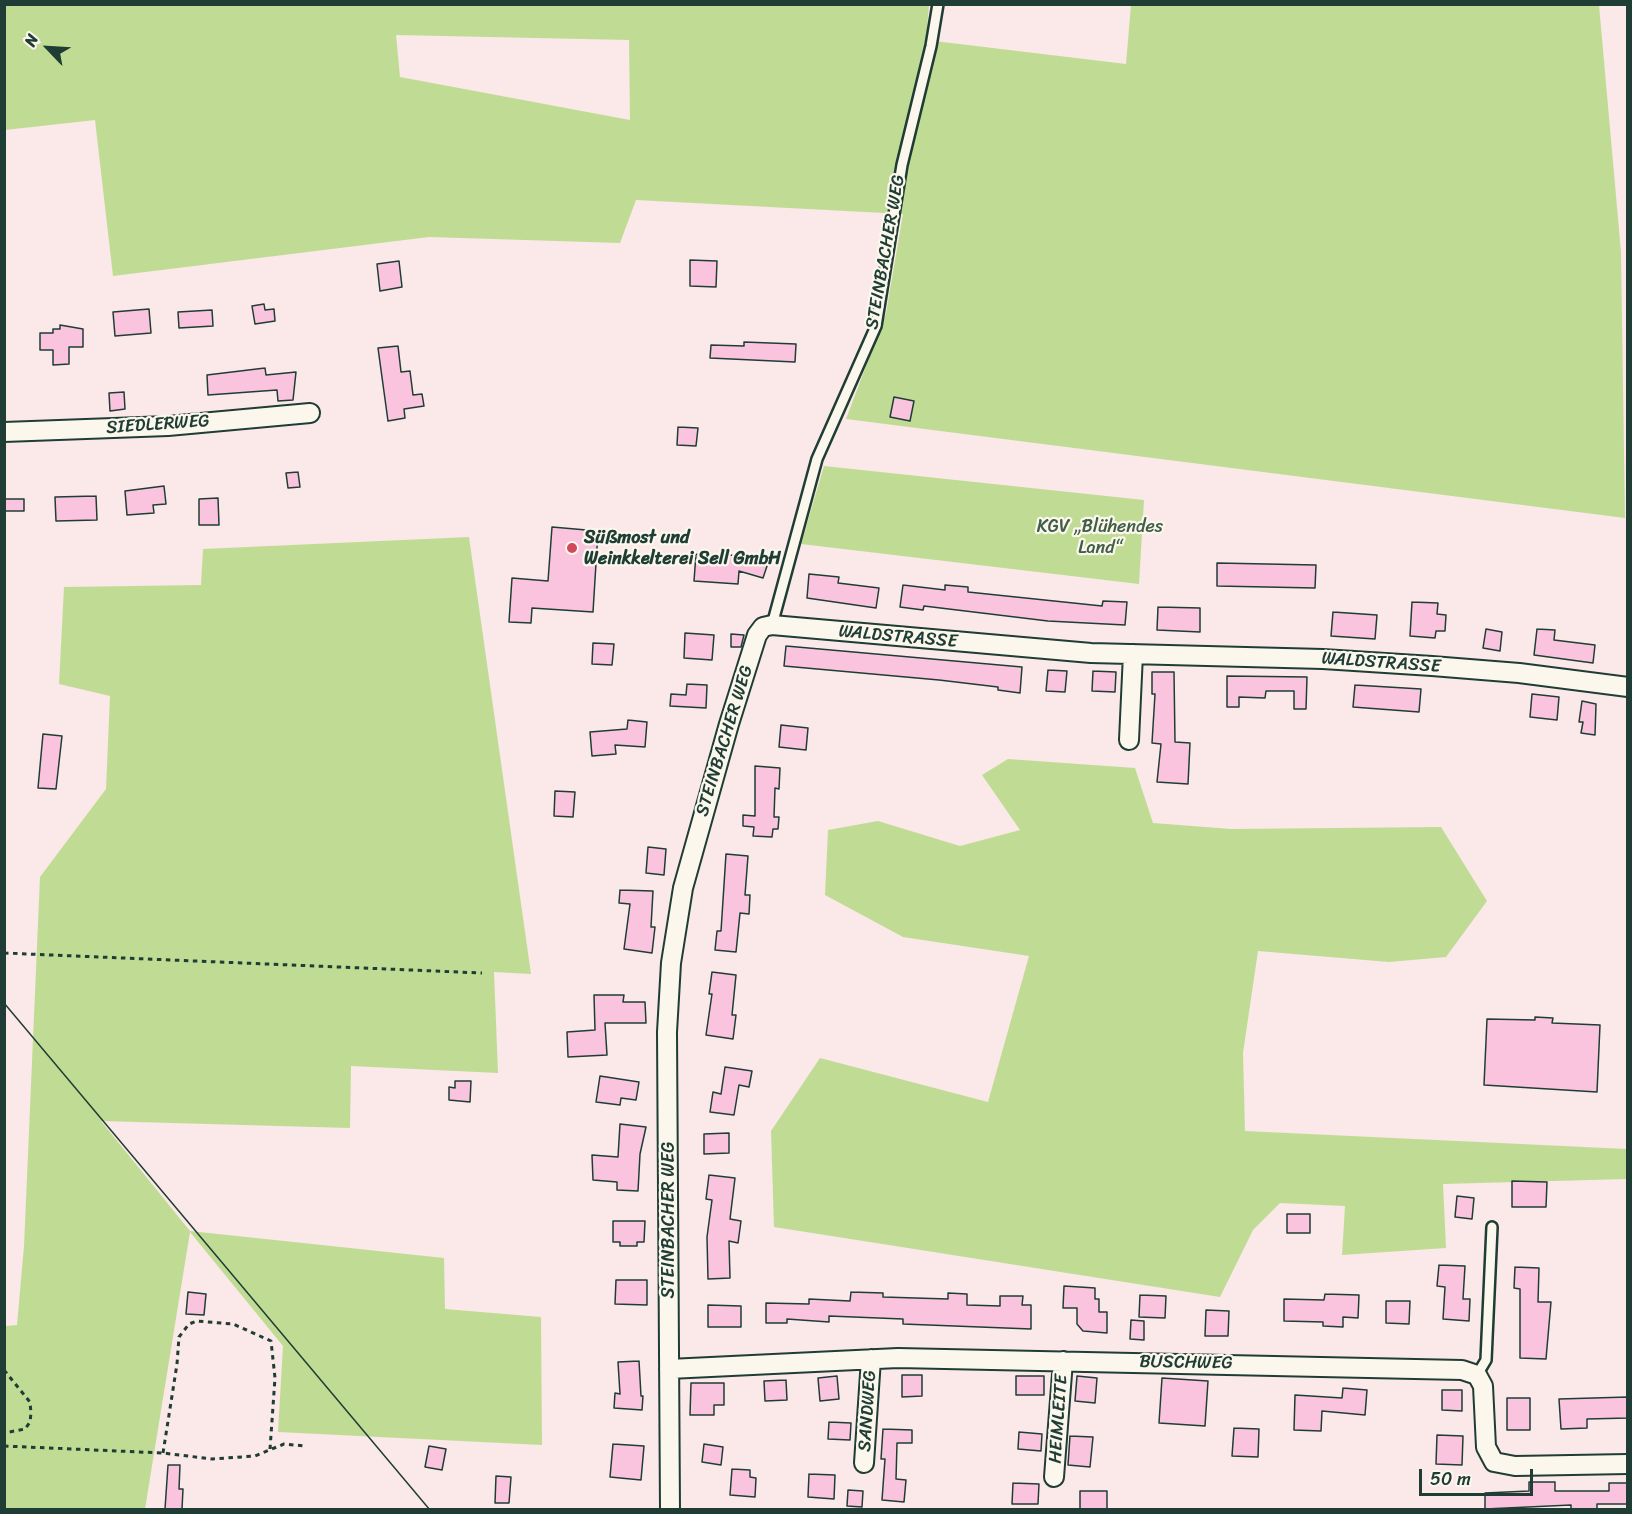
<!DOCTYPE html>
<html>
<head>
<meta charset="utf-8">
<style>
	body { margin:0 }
	#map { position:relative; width:1632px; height:1514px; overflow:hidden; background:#fbe8e8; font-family:Sriracha,sans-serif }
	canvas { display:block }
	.frame { position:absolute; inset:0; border:6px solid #1f3d34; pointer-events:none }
	.north { position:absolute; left:18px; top:18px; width:60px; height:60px; -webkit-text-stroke:4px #fbf7ec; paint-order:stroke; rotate:295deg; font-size:16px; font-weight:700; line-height:24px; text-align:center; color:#1f3d34 }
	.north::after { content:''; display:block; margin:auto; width:21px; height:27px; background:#1f3d34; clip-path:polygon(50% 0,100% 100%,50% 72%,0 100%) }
	.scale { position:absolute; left:1419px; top:1469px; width:114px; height:27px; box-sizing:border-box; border:3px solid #1f3d34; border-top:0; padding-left:8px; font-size:18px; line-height:21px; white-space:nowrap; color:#1f3d34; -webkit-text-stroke:4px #fbf7ec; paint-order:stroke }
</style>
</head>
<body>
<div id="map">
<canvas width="1632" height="1514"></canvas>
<div class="frame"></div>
<div class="north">N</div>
<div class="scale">50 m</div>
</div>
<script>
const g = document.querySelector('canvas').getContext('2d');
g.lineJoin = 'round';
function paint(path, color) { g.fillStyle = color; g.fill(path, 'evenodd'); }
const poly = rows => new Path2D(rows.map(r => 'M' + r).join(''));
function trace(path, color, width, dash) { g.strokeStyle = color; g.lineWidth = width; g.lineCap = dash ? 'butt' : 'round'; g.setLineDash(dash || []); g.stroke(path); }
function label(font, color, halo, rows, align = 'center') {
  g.font = font + ' Sriracha,sans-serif'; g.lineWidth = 4.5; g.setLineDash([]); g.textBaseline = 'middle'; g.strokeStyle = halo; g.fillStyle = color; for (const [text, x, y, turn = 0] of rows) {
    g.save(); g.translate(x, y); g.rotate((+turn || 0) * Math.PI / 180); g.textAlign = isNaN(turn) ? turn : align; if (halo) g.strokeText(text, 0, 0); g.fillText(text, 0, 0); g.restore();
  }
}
paint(poly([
	[4,5,929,5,926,40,1126,64,1131,5,1599,5,1621,252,1625,518,846,419,886,313,903,214,636,200,620,243,429,237,113,276,95,120,5,130],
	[396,35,629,40,630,120,400,77],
	[824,466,1144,500,1139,584,801,544],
	[469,537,531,974,494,972,498,1073,351,1066,350,1128,101,1121,190,1231,444,1258,445,1309,541,1317,542,1445,278,1432,283,1346,190,1232,145,1509,5,1509,5,1326,17,1325,24,1246,40,877,106,789,110,696,59,684,64,587,201,585,203,549],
	[1008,759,1135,768,1153,823,1231,829,1441,827,1487,901,1446,957,1389,962,1258,951,1243,1053,1245,1131,1627,1149,1627,1179,1443,1184,1446,1248,1342,1255,1345,1206,1280,1203,1253,1230,1220,1297,774,1227,771,1131,820,1058,988,1102,1029,956,903,937,825,895,828,830,878,821,960,846,1020,830,982,775]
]), '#c0dc94');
const building = poly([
	[690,260,717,261,716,287,690,286,690,260],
	[399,261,402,287,380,291,377,264,399,261],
	[264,304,265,310,274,309,275,321,255,324,252,306,264,304],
	[149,309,151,333,115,336,113,312,149,309],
	[212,310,213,326,179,328,178,312,212,310],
	[60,325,83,329,83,347,69,347,69,364,53,365,53,350,40,350,40,333,53,333,53,329,60,329,60,325],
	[744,342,796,344,795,362,710,358,711,345,744,346,744,342],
	[398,346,401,372,410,371,413,395,422,394,424,406,404,409,405,418,388,421,378,348,398,346],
	[265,368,266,375,296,372,293,400,278,401,277,390,208,395,207,375,265,368],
	[124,392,125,409,110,411,109,393,124,392],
	[894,397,914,401,910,421,890,417,894,397],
	[678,427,698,428,696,446,677,445,678,427],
	[298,472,300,487,288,488,286,473,298,472],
	[164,486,166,504,153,505,154,513,127,515,125,491,164,486],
	[96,496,97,520,56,521,55,497,96,496],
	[218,498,219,525,199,525,199,499,218,498],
	[4,499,24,499,24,511,4,511,4,499],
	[552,527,598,531,593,612,532,608,531,623,509,622,512,578,548,581,552,527],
	[696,554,755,556,769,560,763,578,739,571,738,584,694,581,696,554],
	[1217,563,1316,565,1315,588,1217,586,1217,563],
	[809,574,839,577,838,583,879,588,876,608,807,598,809,574],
	[903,585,945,590,945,585,968,587,968,592,1102,606,1103,601,1127,602,1125,625,1048,621,924,606,923,610,900,607,903,585],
	[1412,602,1438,603,1437,614,1446,615,1445,631,1436,631,1435,638,1410,636,1412,602],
	[1158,607,1200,608,1200,632,1157,630,1158,607],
	[1333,612,1377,615,1375,639,1331,636,1333,612],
	[1486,629,1502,632,1500,651,1483,648,1486,629],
	[1537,629,1555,630,1554,640,1595,645,1593,663,1534,655,1537,629],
	[685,633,714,635,712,660,684,658,685,633],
	[731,634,744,635,741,647,731,647,731,634],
	[593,643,614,644,612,665,592,664,593,643],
	[786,646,1022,667,1020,693,998,690,998,687,939,680,784,666,786,646],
	[1048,670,1067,671,1065,692,1046,691,1048,670],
	[1093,671,1116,672,1115,692,1092,691,1093,671],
	[1152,672,1174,672,1175,742,1190,743,1188,784,1157,782,1161,744,1152,743,1155,694,1152,694,1152,672],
	[1227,676,1307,677,1306,709,1294,709,1294,691,1266,691,1265,698,1239,697,1239,707,1227,707,1227,676],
	[687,684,707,685,706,708,670,706,671,694,686,695,687,684],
	[1355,685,1421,689,1419,712,1353,707,1355,685],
	[1532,694,1559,697,1557,720,1530,717,1532,694],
	[1582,701,1596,704,1595,735,1581,733,1583,722,1579,722,1582,701],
	[628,720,647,722,645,747,615,745,616,754,592,756,590,732,627,729,628,720],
	[781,725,808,728,806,750,779,747,781,725],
	[43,734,62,736,56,789,38,788,43,734],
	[755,766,780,768,779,789,775,788,774,817,779,817,778,829,773,829,772,837,753,836,754,827,743,826,743,815,755,816,755,766],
	[555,791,575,792,573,817,554,816,555,791],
	[648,847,666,849,664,875,646,873,648,847],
	[726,854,748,856,745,895,750,895,749,914,740,913,736,952,715,950,717,931,721,931,726,854],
	[620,890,653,891,651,927,655,927,652,953,624,949,630,904,619,903,620,890],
	[712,972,736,975,732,1015,736,1015,733,1039,706,1035,712,994,709,994,712,972],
	[594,995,624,995,623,1002,645,1002,646,1023,605,1023,607,1055,568,1057,567,1032,595,1030,594,995],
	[1535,1017,1553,1018,1552,1023,1600,1025,1597,1092,1484,1085,1487,1019,1535,1020,1535,1017],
	[725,1067,752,1071,749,1087,739,1085,734,1115,710,1112,713,1092,721,1094,725,1067],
	[600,1076,639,1082,636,1100,621,1098,620,1105,596,1102,600,1076],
	[455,1081,471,1081,470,1102,449,1100,449,1087,455,1088,455,1081],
	[620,1124,646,1127,640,1154,638,1191,617,1190,617,1182,593,1180,592,1155,618,1157,620,1124],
	[729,1133,729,1153,704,1154,704,1134,729,1133],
	[709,1175,735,1178,730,1219,741,1221,738,1243,729,1241,730,1278,708,1279,707,1237,712,1200,706,1199,709,1175],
	[1512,1181,1547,1182,1546,1207,1512,1207,1512,1181],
	[1457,1196,1474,1198,1472,1219,1455,1217,1457,1196],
	[1287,1214,1310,1214,1310,1233,1287,1233,1287,1214],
	[613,1221,645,1221,644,1242,637,1242,637,1246,620,1246,620,1242,613,1242,613,1221],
	[1439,1265,1465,1266,1463,1299,1470,1299,1469,1321,1443,1319,1445,1287,1437,1286,1439,1265],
	[1515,1267,1539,1268,1538,1302,1551,1302,1546,1359,1520,1358,1520,1289,1514,1288,1515,1267],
	[616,1280,647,1280,647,1305,615,1304,616,1280],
	[1064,1286,1095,1288,1095,1299,1099,1299,1099,1312,1107,1312,1107,1333,1083,1331,1077,1324,1077,1308,1063,1308,1064,1286],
	[188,1292,206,1294,204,1315,186,1314,188,1292],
	[851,1292,883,1293,883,1297,948,1299,948,1293,967,1294,967,1305,1000,1306,1000,1296,1023,1296,1022,1305,1031,1305,1031,1329,903,1324,903,1319,829,1316,829,1322,787,1319,787,1323,766,1323,766,1303,809,1304,809,1299,850,1301,851,1292],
	[1325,1294,1359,1295,1358,1318,1343,1317,1343,1327,1323,1326,1323,1322,1284,1321,1284,1299,1324,1300,1325,1294],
	[1140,1295,1166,1296,1165,1318,1139,1317,1140,1295],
	[1386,1301,1410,1301,1409,1324,1386,1323,1386,1301],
	[708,1305,741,1306,741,1327,708,1327,708,1305],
	[1206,1310,1229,1311,1228,1336,1205,1336,1206,1310],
	[1131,1320,1144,1321,1144,1340,1130,1339,1131,1320],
	[639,1361,641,1396,643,1396,642,1410,614,1408,615,1393,620,1394,618,1362,639,1361],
	[902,1375,922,1375,922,1396,902,1397,902,1375],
	[837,1376,839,1399,820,1401,818,1378,837,1376],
	[1016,1376,1044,1376,1044,1395,1016,1395,1016,1376],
	[1077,1376,1097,1378,1095,1403,1075,1401,1077,1376],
	[1162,1378,1208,1381,1205,1426,1159,1423,1162,1378],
	[786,1380,787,1400,765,1401,764,1381,786,1380],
	[691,1383,724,1383,724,1405,714,1405,714,1415,690,1415,691,1383],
	[1343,1388,1367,1390,1365,1415,1322,1411,1321,1431,1294,1430,1295,1395,1342,1398,1343,1388],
	[1442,1390,1462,1390,1462,1411,1442,1410,1442,1390],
	[1628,1397,1628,1418,1587,1419,1587,1428,1561,1429,1559,1399,1628,1397],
	[1507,1398,1530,1398,1530,1430,1507,1430,1507,1398],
	[829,1422,851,1423,850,1440,828,1439,829,1422],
	[1234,1428,1259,1429,1258,1457,1232,1456,1234,1428],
	[883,1429,912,1430,912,1443,897,1443,896,1479,906,1480,904,1502,882,1500,885,1459,881,1459,883,1429],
	[1019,1432,1042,1434,1041,1451,1018,1449,1019,1432],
	[1437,1435,1463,1436,1462,1465,1436,1464,1437,1435],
	[1070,1436,1093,1437,1090,1467,1068,1465,1070,1436],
	[613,1444,644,1446,641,1480,610,1477,613,1444],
	[704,1444,723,1447,721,1465,702,1462,704,1444],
	[429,1446,446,1449,442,1470,425,1467,429,1446],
	[168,1465,180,1465,179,1489,183,1489,182,1509,165,1509,168,1465],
	[732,1469,750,1470,750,1477,756,1478,755,1497,730,1495,732,1469],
	[809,1474,835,1475,834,1499,808,1497,809,1474],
	[496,1476,511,1477,509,1503,495,1503,496,1476],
	[1529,1482,1555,1482,1555,1491,1609,1491,1609,1483,1628,1483,1628,1504,1597,1504,1597,1509,1571,1509,1571,1505,1485,1509,1485,1493,1529,1491,1529,1482],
	[1013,1483,1039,1484,1038,1504,1012,1504,1013,1483],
	[848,1490,863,1491,862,1507,847,1506,848,1490],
	[1080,1491,1107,1491,1107,1509,1080,1509,1080,1491]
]);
paint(building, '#fac4df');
trace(building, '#1f3d34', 1.5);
const service = poly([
	[772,625,817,459,876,326,902,165,931,46,938,4],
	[1477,1375,1486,1360,1492,1227]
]);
const minor = poly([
	[4,432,168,426,310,413],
	[1129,740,1133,654],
	[669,1369,898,1358,1462,1370,1477,1375,1483,1386,1486,1447,1494,1462,1515,1466,1628,1464],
	[864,1463,871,1359],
	[1054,1477,1063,1361],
	[670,1510,667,1032,671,963,683,888,729,724,757,635,763,627,772,625,1091,653,1323,659,1432,666,1519,673,1628,687]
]);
trace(service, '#1f3d34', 14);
trace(minor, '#1f3d34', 22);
trace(poly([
	[4,953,482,973],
	[4,1370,30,1402,31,1413,30,1422,25,1429,4,1433],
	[4,1446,163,1453,212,1459,255,1456,284,1444,305,1446],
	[163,1453,177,1364,179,1337,189,1324,197,1321,233,1324,271,1341,275,1378,270,1449]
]), '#1f3d34', 3, [4.5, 4.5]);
trace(service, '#fbf7ec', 9);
trace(minor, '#fbf7ec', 18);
trace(poly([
	[4,1003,430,1510]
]), '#1f3d34', 1.5);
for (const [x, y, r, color] of [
	[572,548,6,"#d1495b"]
]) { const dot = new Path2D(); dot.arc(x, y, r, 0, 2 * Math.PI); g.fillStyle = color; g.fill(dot); trace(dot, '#fbf7ec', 2); }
label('18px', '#1f3d34', '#fbf7ec', [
	["STEINBACHER WEG",886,252,-80],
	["SIEDLERWEG",158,425,-4],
	["WALDSTRASSE",898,637,5],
	["WALDSTRASSE",1381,663,4],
	["STEINBACHER WEG",725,741,-73],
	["STEINBACHER WEG",669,1220,-90],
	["BUSCHWEG",1186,1363,1],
	["SANDWEG",868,1411,-86],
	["HEIMLEITE",1059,1419,-86]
]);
label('18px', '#3f5d47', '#fbf7ec', [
	["KGV „Blühendes",1100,527],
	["Land“",1100,548]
]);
label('bold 18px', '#1f3d34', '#fbf7ec', [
	["Süßmost und",584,538],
	["Weinkkelterei Sell GmbH",584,559]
], 'left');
</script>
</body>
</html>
